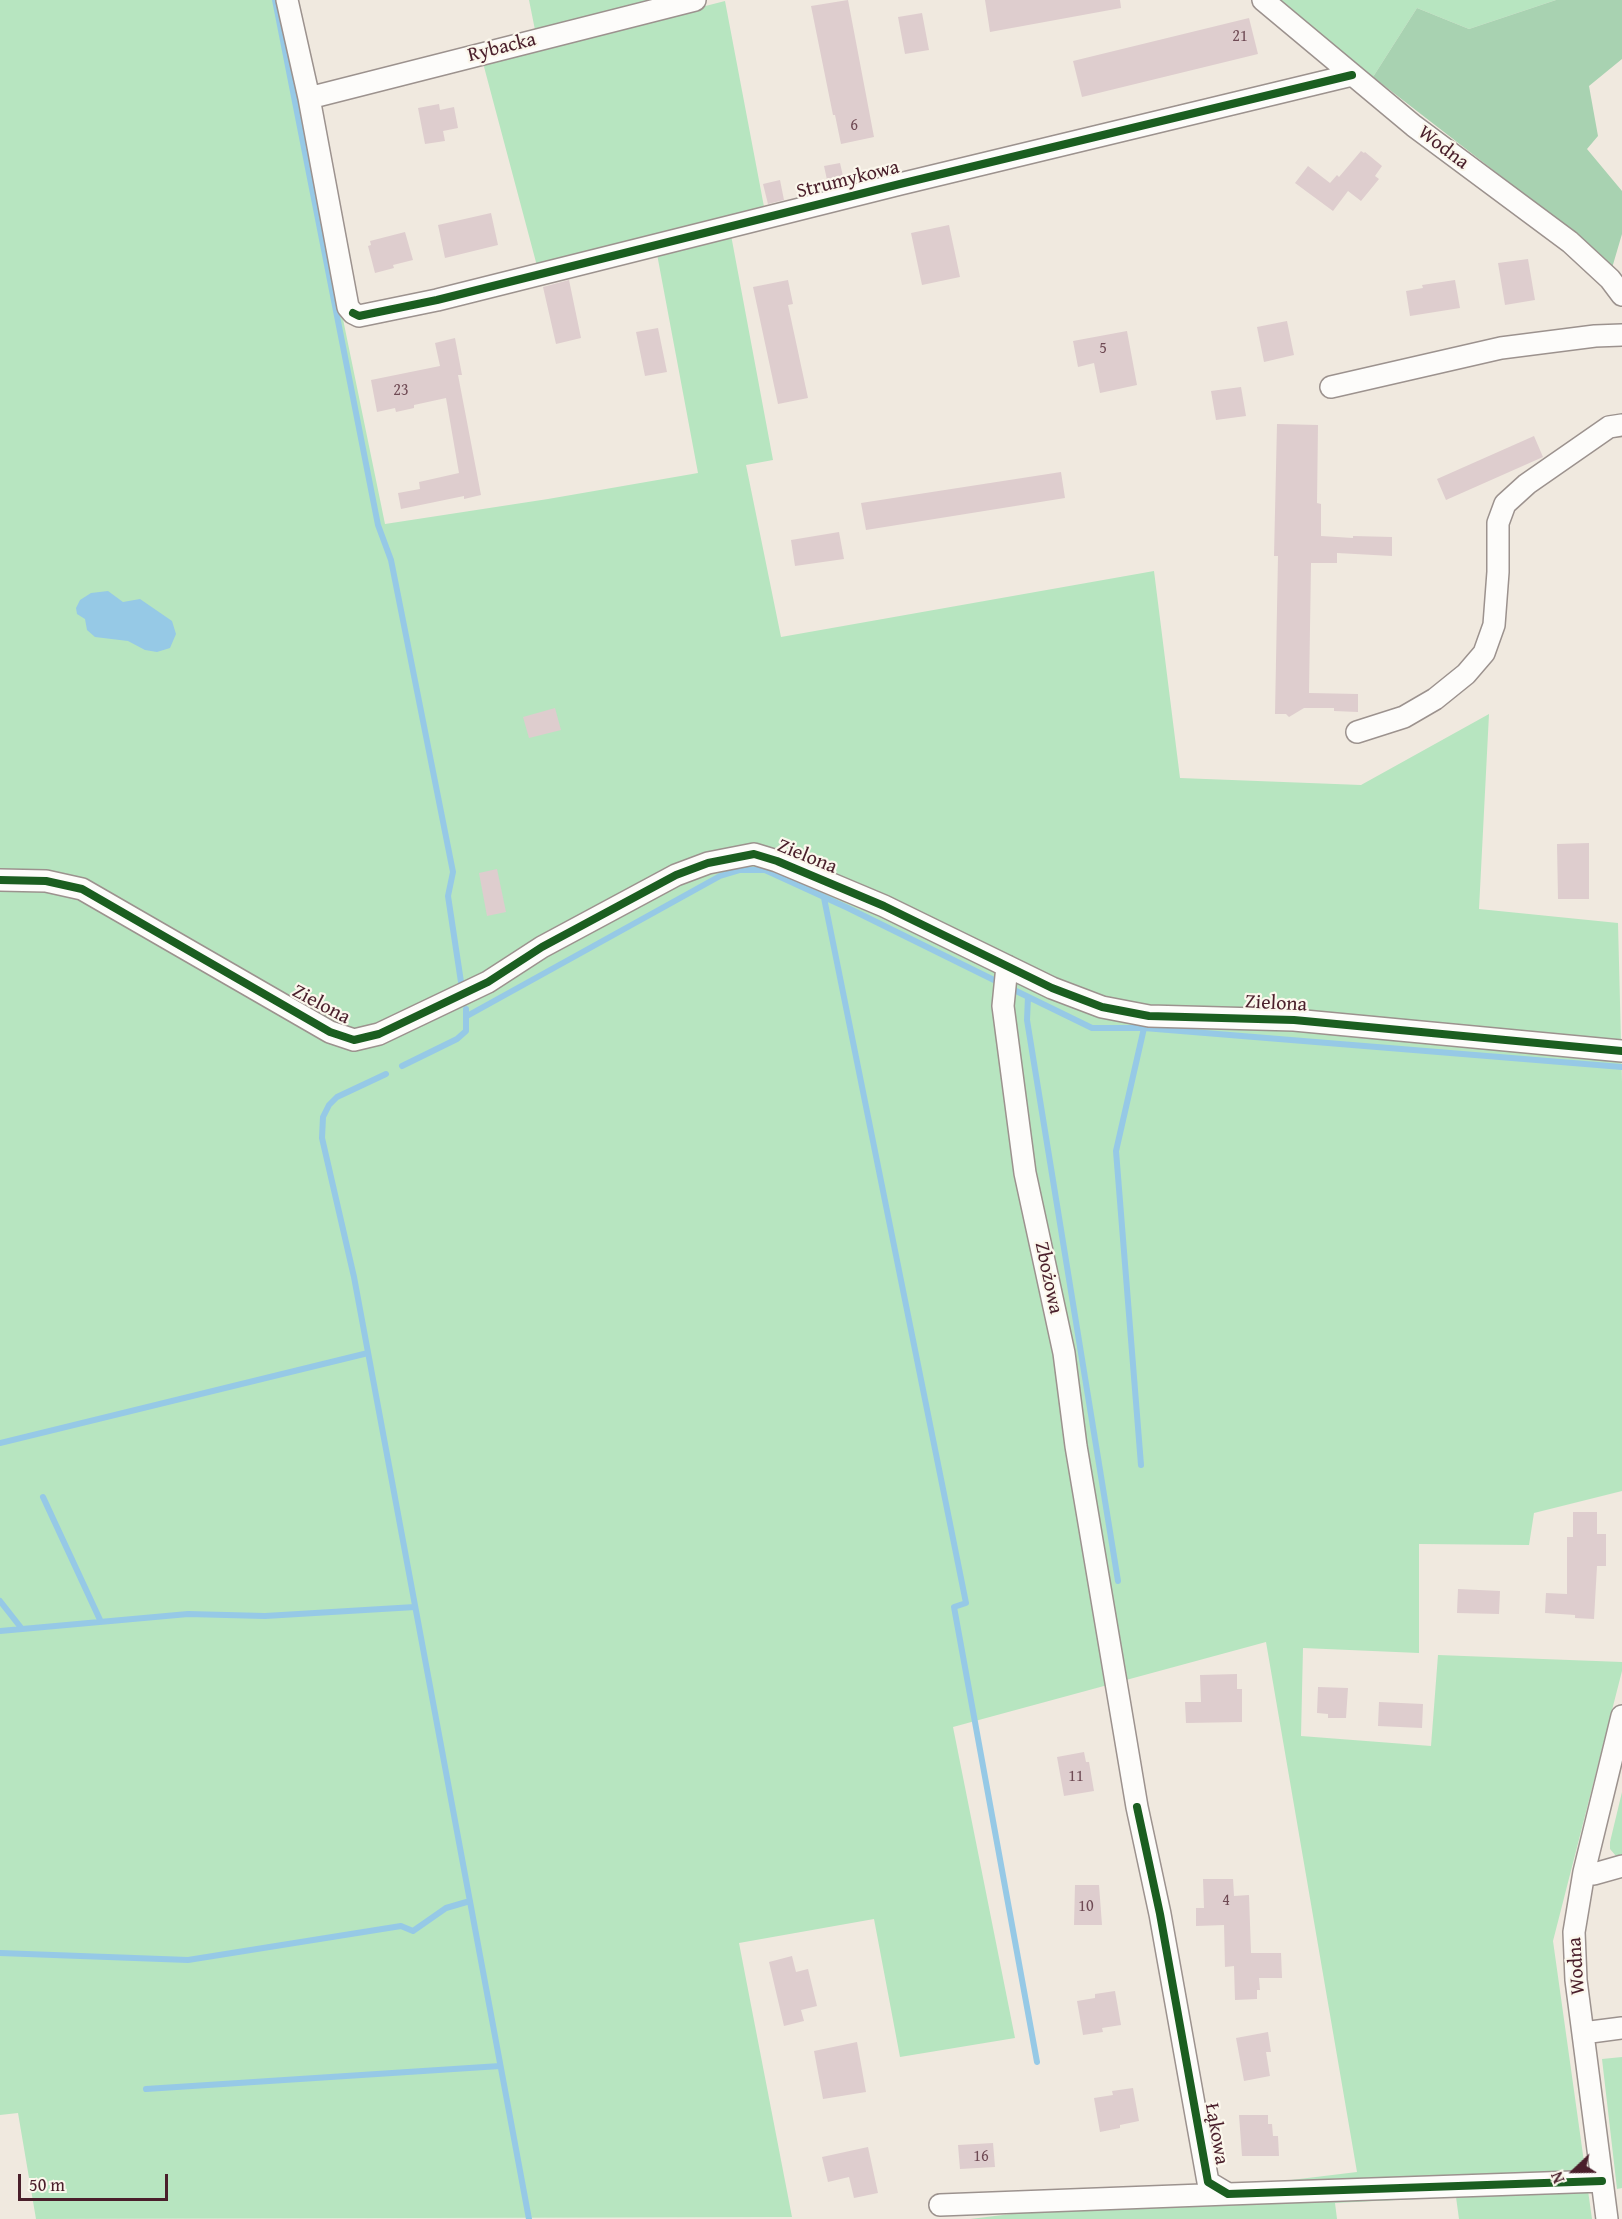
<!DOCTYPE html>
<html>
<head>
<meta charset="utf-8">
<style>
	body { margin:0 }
	#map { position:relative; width:1622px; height:2219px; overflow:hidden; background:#f0e9df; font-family:"Gentium Book Plus",serif }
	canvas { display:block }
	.north { position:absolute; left:1544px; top:2141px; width:60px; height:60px; -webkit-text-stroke:4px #fbf7ec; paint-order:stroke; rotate:248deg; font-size:16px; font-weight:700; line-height:24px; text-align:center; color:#4a1f2b }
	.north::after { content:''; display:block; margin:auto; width:21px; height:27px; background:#4a1f2b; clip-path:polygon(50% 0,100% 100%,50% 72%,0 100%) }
	.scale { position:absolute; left:18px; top:2174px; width:150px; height:27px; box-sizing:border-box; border:3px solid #4a1f2b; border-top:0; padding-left:8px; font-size:18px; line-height:21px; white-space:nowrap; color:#4a1f2b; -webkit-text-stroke:4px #fbf7ec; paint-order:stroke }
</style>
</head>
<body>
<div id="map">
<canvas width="1622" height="2219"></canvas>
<div class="north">N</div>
<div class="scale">50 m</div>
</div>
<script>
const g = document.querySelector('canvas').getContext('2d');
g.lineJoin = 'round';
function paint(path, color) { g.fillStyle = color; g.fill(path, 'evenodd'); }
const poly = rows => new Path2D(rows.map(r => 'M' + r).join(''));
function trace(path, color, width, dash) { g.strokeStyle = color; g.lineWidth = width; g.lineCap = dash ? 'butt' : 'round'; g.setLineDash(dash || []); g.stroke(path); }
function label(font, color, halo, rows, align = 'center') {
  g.font = font + ' "Gentium Book Plus",serif'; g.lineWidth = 4.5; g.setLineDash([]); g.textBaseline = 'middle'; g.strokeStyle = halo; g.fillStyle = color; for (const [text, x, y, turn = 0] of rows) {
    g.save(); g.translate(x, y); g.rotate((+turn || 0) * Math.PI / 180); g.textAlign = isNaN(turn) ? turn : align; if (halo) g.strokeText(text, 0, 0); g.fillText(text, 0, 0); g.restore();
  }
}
paint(poly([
	[0,0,286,0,344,324,385,524,548,499,698,473,657,254,731,235,773,460,746,465,781,637,1154,571,1180,778,1361,785,1489,714,1479,909,1618,923,1622,1082,1622,1491,1534,1513,1529,1545,1419,1544,1419,1653,1303,1648,1301,1736,1431,1746,1438,1655,1622,1662,1622,1671,1553,1941,1592,2219,1459,2219,1456,2197,1335,2203,1337,2219,970,2219,1357,2172,1266,1642,953,1727,1015,2038,900,2057,874,1919,739,1943,792,2217,36,2219,18,2113,0,2115],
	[529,0,654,0,535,30],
	[1280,0,1556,0,1469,29,1417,8,1373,77],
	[725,1,765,212,537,266,483,63],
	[1622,1792,1622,1854,1616,1856,1610,1849,1610,1842],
	[1622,2057,1622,2188,1617,2189,1602,2059]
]), '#b7e5c0');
paint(poly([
	[1556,0,1622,0,1622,59,1589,86,1598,136,1587,149,1622,191,1622,234,1612,268,1577,235,1373,77,1417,8,1469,29]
]), '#a8d2b1');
paint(poly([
	[108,591,123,602,140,599,172,621,176,634,170,648,157,652,145,650,128,641,95,637,87,630,85,619,77,614,76,608,80,600,91,593]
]), '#96c9e6');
trace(poly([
	[275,0,378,525,391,560,453,872,448,896,461,982],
	[824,898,966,1603,954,1607,1037,2062],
	[1010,988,1092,1028,1144,1028,1622,1067],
	[1028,997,1027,1020,1118,1581],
	[467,1016,720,876,740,870,765,870,848,908,1000,983],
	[402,1066,457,1039,466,1031,466,1009],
	[386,1074,337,1097,329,1105,323,1117,322,1138,354,1277,529,2219],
	[0,1443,368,1353],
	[1141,1465,1116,1151,1144,1028],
	[43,1497,101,1622],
	[0,1601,22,1629],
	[0,1631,188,1614,265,1616,415,1607],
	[0,1953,188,1960,401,1926,413,1931,446,1908,470,1901],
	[146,2089,500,2066]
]), '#96c9e6', 6);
paint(poly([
	[848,0,874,137,841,144,835,115,833,115,811,6],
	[985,0,1120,0,1121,8,990,32],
	[922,13,929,50,905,54,898,17],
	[1249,18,1258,54,1082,97,1073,61],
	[439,104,440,110,454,107,458,128,443,131,445,141,425,144,418,108],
	[1361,151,1364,153,1365,152,1382,166,1375,176,1379,179,1361,201,1348,191,1333,211,1295,183,1308,166,1330,183,1337,175,1339,177],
	[840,163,845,185,829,189,824,166],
	[780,180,784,200,768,204,763,184],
	[491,213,498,245,445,258,438,225],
	[949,225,960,277,922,285,911,233],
	[405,232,413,260,393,265,394,268,375,273,368,246,371,245,370,241],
	[1528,259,1535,300,1505,305,1498,263],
	[569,280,581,338,556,344,543,287],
	[788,280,793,304,788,305,808,398,778,404,753,287],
	[1455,280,1460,308,1410,316,1406,291,1423,288,1422,285],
	[1287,321,1294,355,1264,362,1257,327],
	[658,328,667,372,645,376,636,332],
	[1127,331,1137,385,1100,393,1094,363,1078,367,1073,341],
	[455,338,462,375,458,375,481,495,464,499,464,496,401,509,398,493,420,489,419,482,459,473,446,398,414,405,414,408,396,412,395,408,377,412,371,380,440,366,435,343],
	[1241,387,1246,416,1216,420,1211,391],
	[1277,424,1318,425,1317,503,1321,504,1321,536,1353,538,1353,536,1392,537,1392,556,1337,553,1337,563,1311,563,1309,693,1358,694,1358,712,1334,711,1334,708,1304,708,1289,717,1286,714,1275,714,1278,556,1274,556],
	[1534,436,1543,457,1446,500,1437,479],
	[1061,472,1065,498,866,530,861,503],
	[839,532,844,559,795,566,791,540],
	[555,708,561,730,529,738,523,717],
	[1589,843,1589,899,1558,899,1557,844],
	[497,869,506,912,487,916,479,873],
	[1573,1512,1597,1512,1597,1534,1606,1534,1606,1566,1597,1566,1594,1619,1575,1618,1575,1615,1545,1613,1546,1593,1567,1594,1567,1537,1573,1537],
	[1458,1589,1500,1591,1499,1614,1457,1613],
	[1237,1674,1237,1689,1242,1689,1242,1722,1186,1723,1185,1702,1201,1702,1200,1675],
	[1318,1687,1348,1688,1346,1718,1328,1718,1328,1714,1317,1713],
	[1379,1702,1423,1704,1422,1728,1378,1726],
	[1084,1752,1086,1762,1089,1762,1094,1791,1064,1796,1057,1757],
	[1203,1879,1233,1879,1234,1896,1249,1895,1251,1953,1281,1953,1282,1978,1259,1978,1260,1990,1257,1990,1257,1999,1235,2000,1234,1966,1225,1967,1224,1925,1196,1926,1196,1908,1204,1908],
	[1075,1885,1099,1885,1102,1925,1074,1925],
	[792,1956,796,1972,808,1969,817,2006,801,2010,804,2021,784,2026,769,1962],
	[1115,1991,1121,2025,1102,2028,1103,2032,1083,2035,1077,2001,1095,1998,1095,1994],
	[1268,2032,1271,2052,1266,2052,1270,2076,1244,2081,1236,2038],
	[857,2042,866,2092,823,2099,814,2051],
	[1133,2088,1139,2121,1120,2125,1120,2128,1100,2132,1094,2098,1113,2095,1112,2091],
	[1239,2115,1268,2115,1268,2124,1272,2124,1273,2136,1278,2136,1279,2156,1242,2156],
	[993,2143,995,2167,960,2169,958,2145],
	[868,2147,878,2193,854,2198,849,2177,828,2182,822,2157]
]), '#decdce');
const minor = poly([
	[287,0,309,98,348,307,353,313,359,316,437,300,900,184,1352,75],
	[1263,0,1414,126,1570,242,1610,279,1622,295],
	[309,98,695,0],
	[1331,387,1501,348,1595,336,1622,335],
	[1357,732,1404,717,1435,699,1466,674,1484,653,1494,625,1498,572,1498,523,1505,504,1527,484,1609,427,1622,425],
	[0,880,46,881,82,889,330,1032,354,1040,379,1034,488,982,542,947,676,875,708,863,754,854,777,861,884,906,1052,988,1102,1007,1149,1016,1294,1020,1622,1051],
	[1007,966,1003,1006,1025,1173,1064,1353,1076,1446,1119,1700,1137,1807,1160,1914,1208,2182,1228,2194,1602,2181],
	[1584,1872,1594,1874,1622,1866],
	[1583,2033,1622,2028],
	[940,2205,1228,2194],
	[1607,2219,1576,1980,1574,1932,1584,1872,1622,1716]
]);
trace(minor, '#9c928e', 24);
trace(minor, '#fdfcfa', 21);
trace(poly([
	[353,313,359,316,437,300,900,184,1352,75],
	[0,880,46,881,82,889,330,1032,354,1040,379,1034,488,982,542,947,676,875,708,863,754,854,777,861,884,906,1052,988,1102,1007,1149,1016,1294,1020,1622,1051],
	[1137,1807,1160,1914,1208,2182,1228,2194,1602,2181]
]), '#1b5e20', 8);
label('16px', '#6f4a54', null, [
	["21",1240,37],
	["6",854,126],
	["5",1103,349],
	["23",401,391],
	["11",1076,1777],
	["4",1226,1901],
	["10",1086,1907],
	["16",981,2157]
]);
label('20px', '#4a1f2b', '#fbf7ec', [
	["Rybacka",502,48,-14],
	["Wodna",1443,148,37],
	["Strumykowa",848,180,-14],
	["Zielona",807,857,22],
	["Zielona",1276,1004,3],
	["Zielona",321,1005,28],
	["Zbożowa",1048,1278,78],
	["Wodna",1577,1966,-94],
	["Łąkowa",1216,2134,80]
]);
</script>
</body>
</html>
